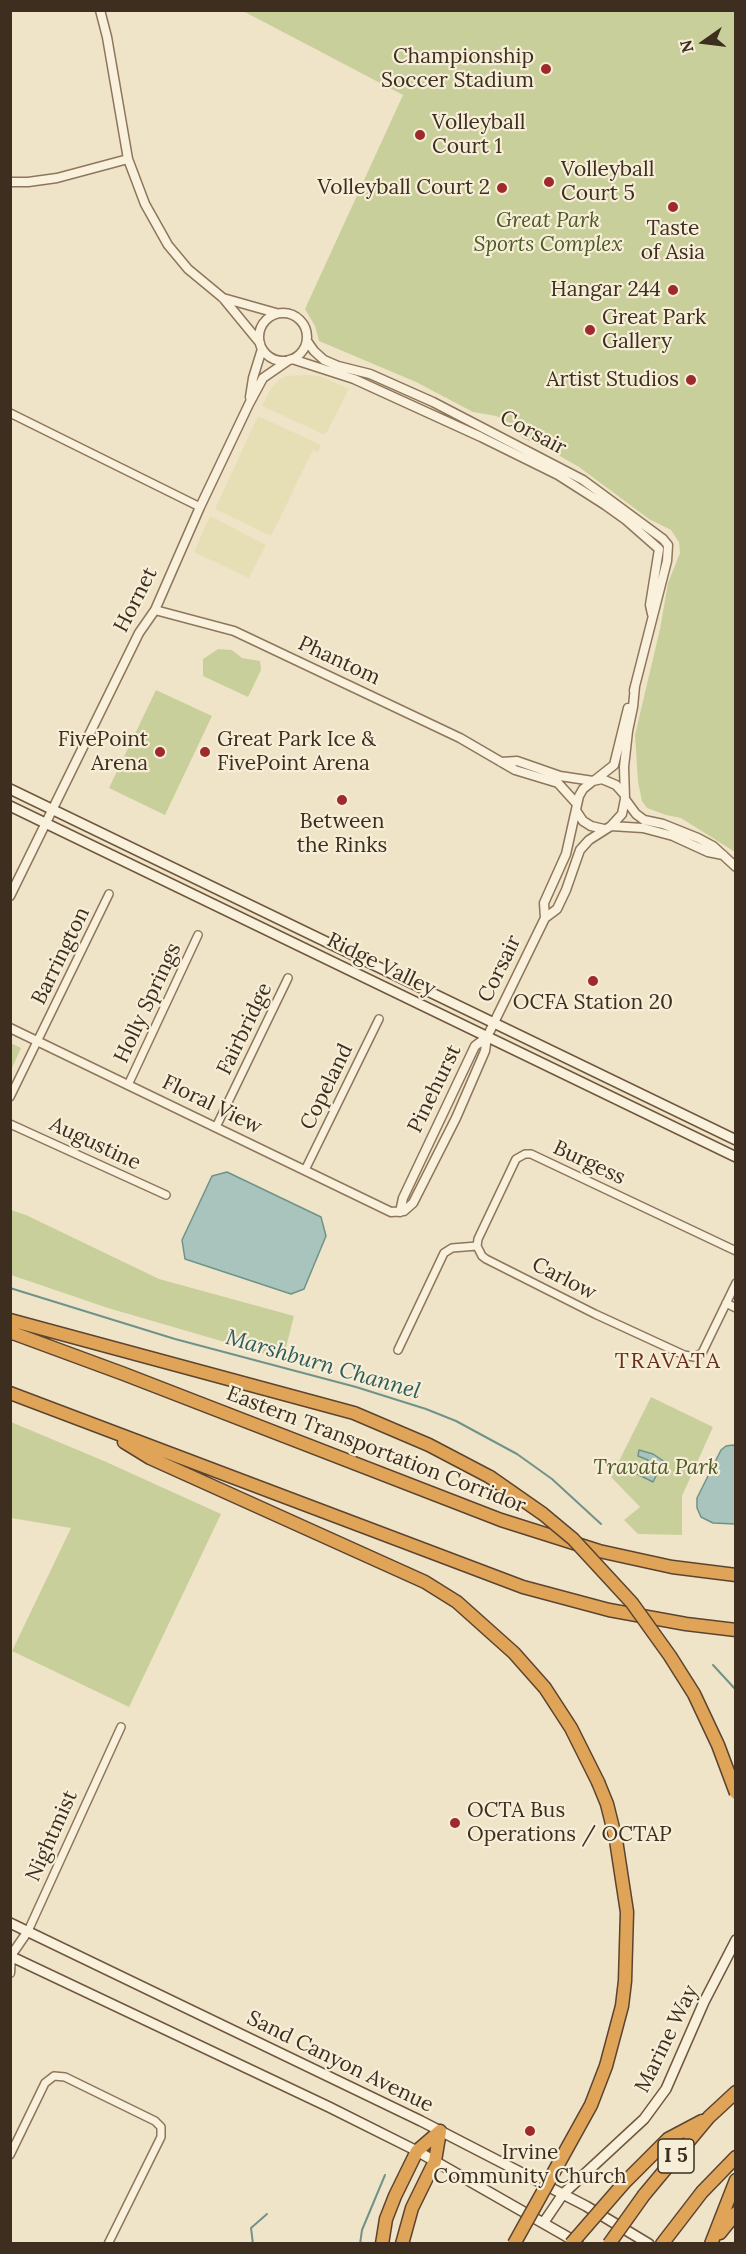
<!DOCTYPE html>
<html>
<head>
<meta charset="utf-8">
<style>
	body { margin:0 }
	#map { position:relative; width:746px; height:2254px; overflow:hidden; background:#f0e4c8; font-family:Lora,serif }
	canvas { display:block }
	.frame { position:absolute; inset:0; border:12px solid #3d2e20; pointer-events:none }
	.north { position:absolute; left:674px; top:12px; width:60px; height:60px; -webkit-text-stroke:4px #f7eed8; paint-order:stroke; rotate:256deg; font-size:16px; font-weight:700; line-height:24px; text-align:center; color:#3d2e20 }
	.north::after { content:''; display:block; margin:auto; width:21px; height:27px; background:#3d2e20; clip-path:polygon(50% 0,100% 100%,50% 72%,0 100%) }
</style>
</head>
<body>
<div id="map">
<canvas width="746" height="2254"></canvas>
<div class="frame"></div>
<div class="north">N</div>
</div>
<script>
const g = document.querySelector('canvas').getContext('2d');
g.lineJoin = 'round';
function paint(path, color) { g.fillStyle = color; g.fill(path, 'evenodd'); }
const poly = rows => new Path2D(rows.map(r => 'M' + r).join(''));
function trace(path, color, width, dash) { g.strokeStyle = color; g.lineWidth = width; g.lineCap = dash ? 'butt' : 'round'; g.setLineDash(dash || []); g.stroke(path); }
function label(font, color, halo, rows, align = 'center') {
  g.font = font + ' Lora,serif'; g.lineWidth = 4.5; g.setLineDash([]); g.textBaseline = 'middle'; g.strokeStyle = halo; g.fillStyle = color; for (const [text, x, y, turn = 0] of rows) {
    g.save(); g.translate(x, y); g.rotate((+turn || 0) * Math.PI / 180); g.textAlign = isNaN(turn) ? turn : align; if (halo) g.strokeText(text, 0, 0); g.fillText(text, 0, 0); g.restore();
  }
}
paint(poly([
	[303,375,320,376,349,389,327,432,323,434,262,406,272,387,280,379,287,376],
	[258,416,321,445,318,452,313,450,271,536,215,509],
	[210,516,266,545,249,578,194,552]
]), '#e6deb5');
paint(poly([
	[243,11,735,11,735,852,681,818,666,815,647,808,642,801,638,782,635,735,660,629,668,583,680,553,679,542,671,530,649,519,579,467,546,448,522,438,514,425,496,416,473,412,416,382,319,341,315,326,305,309,403,95],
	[218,649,232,650,242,658,260,661,261,670,248,697,203,676,203,659],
	[156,690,212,716,165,815,109,788],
	[11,1043,21,1048,11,1070],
	[11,1210,26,1215,159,1279,294,1316,283,1359,108,1308,11,1275],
	[651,1397,713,1427,682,1496,682,1535,638,1534,624,1520,640,1507,611,1477],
	[11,1422,104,1461,221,1514,129,1707,12,1651,71,1528,11,1518]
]), '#c9cf9b');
const water = poly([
	[227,1172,321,1217,326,1236,304,1289,291,1294,185,1259,182,1240,212,1176,227,1172],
	[733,1445,736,1447,735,1524,713,1523,701,1517,697,1508,697,1498,721,1450,726,1446,733,1445],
	[639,1450,653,1454,668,1464,663,1468,654,1462,651,1469,657,1474,653,1482,633,1472,637,1465,645,1466,648,1460,638,1456,639,1450]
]);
paint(water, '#a9c4bc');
trace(water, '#6f938a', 1.5);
trace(poly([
	[10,1288,175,1339,356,1387,426,1409,456,1421,517,1454,552,1479,601,1524],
	[713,1665,736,1690],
	[253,2244,251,2228,267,2214],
	[360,2244,362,2230,385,2175]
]), '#6f938a', 2);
const minor = poly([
	[10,413,200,507],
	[128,1085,198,935],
	[10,1097,109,894],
	[10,1124,166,1195],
	[216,1127,288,978],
	[305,1170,379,1019],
	[477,1246,478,1239,516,1159,525,1154,531,1154,736,1251],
	[477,1246,482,1256,486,1259,595,1314,684,1355,694,1357,702,1353,736,1283],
	[726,1303,736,1308],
	[398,1350,444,1253,452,1248,477,1246],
	[28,1931,121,1727],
	[10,2155,45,2083,54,2076,65,2077,155,2121,161,2127,161,2137,108,2244]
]);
const tertiary = poly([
	[100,10,107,37,128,159,145,204,168,245,188,269,223,298,260,343],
	[10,182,28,182,57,178,128,159],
	[223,298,276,313],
	'259 337a24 24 0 1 1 48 0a24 24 0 1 1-48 0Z',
	[307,341,314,351,324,360,338,366,370,374,433,402,583,480,663,539,668,545,667,561,634,690],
	[292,359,354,379,481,437,558,475,605,505,626,520,659,549,650,605,652,614],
	[250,397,253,378,262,349],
	[155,610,234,631,460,738,515,770,558,783,577,804],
	[501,762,517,761,560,776,593,781],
	[595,780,614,765,628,708],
	[625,799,636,814,644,820,663,824,698,838,713,846,736,867],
	[577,812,583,821,591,826,604,829],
	[611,826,643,828,673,836,708,852,723,855],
	[10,896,139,633,155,610,200,507,249,404,263,378,289,360],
	[545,918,544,903,566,854,579,796,583,789,593,781,602,779,616,785,624,794],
	[10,1028,391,1212,404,1211,413,1203,456,1118,485,1051,487,1037,545,918,557,909,566,890,580,850,589,840,611,826,622,814,625,799,624,767,628,731,633,707,635,686],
	[400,1212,403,1198,475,1046,487,1037],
	[10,1957,28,1931],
	[10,1973,11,1956]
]);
const secondary = poly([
	[10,789,736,1140],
	[10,806,736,1157],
	[10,1923,421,2121,586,2206,649,2244],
	[10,1956,329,2107,417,2151,578,2243],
	[544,2222,563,2194,644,2119,666,2089,704,2002,736,1940]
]);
const motorway = poly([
	[10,1320,354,1413,429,1445,490,1477],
	[10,1332,124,1374,501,1520,599,1551,672,1567,736,1575],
	[10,1393,523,1587,609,1610,686,1624,736,1630],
	[124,1442,150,1458,425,1582,457,1602,514,1653,545,1688,571,1728,598,1782],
	[624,2183,668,2139,702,2121],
	[644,2195,709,2117,736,2092],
	[720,2233,736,2213],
	[382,2244,386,2219,395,2196,417,2151,440,2131],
	[402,2244,412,2208,435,2161,440,2131],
	[662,2244,702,2192,736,2157],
	[711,2244,736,2180]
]);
trace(minor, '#8d765c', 10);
trace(tertiary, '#8d765c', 11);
trace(secondary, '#6f573f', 12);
trace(motorway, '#5b4430', 15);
trace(minor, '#faf1dc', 7);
trace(tertiary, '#faf1dc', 8);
trace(secondary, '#faf1dc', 9);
trace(motorway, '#e0a458', 12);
const motorwayBridge = poly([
	[490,1477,543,1514,573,1539,632,1603,670,1656,694,1694,718,1745,736,1793],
	[514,2244,591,2105,606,2066,622,2006,625,1981,627,1912,616,1840,607,1804,598,1782],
	[571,2244,624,2183],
	[609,2244,644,2195]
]);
trace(motorwayBridge, '#5b4430', 15, []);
trace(motorwayBridge, '#e0a458', 12);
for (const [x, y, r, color] of [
	[546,69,6,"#9e2a2b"],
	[420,135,6,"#9e2a2b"],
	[549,182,6,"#9e2a2b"],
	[502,188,6,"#9e2a2b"],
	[673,207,6,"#9e2a2b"],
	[673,290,6,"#9e2a2b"],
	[590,330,6,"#9e2a2b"],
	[691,380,6,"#9e2a2b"],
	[160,752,6,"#9e2a2b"],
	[205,752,6,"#9e2a2b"],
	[342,800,6,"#9e2a2b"],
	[593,981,6,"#9e2a2b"],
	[455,1823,6,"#9e2a2b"],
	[530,2131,6,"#9e2a2b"]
]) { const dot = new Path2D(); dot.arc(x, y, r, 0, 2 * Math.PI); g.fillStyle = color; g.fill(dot); trace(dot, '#f7eed8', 2); }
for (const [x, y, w] of [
	[676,2156,36]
]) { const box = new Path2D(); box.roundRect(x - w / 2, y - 17, w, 34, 4.5); g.fillStyle = '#f7eed8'; g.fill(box); trace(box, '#3d2e20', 1.5); }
label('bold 20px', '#3d2e20', null, [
	["I 5",676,2156]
]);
label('21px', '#3d2e20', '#f7eed8', [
	["Championship",534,57],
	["Soccer Stadium",534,81],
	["Volleyball",432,123,"left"],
	["Court 1",432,147,"left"],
	["Volleyball",561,170,"left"],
	["Court 5",561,194,"left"],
	["Volleyball Court 2",490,188],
	["Taste",673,229,"center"],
	["of Asia",673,253,"center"],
	["Hangar 244",661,290],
	["Great Park",602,318,"left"],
	["Gallery",602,342,"left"],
	["Artist Studios",679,380],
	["FivePoint",148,740],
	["Arena",148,764],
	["Great Park Ice &",217,740,"left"],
	["FivePoint Arena",217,764,"left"],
	["Between",342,822,"center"],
	["the Rinks",342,846,"center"],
	["OCFA Station 20",593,1003,"center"],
	["OCTA Bus",467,1811,"left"],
	["Operations / OCTAP",467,1835,"left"],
	["Irvine",530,2153,"center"],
	["Community Church",530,2177,"center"]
], 'right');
label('italic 21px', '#4d5a26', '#f7eed8', [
	["Great Park",548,221],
	["Sports Complex",548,245],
	["Travata Park",656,1468]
]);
label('21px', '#3d2e20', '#f7eed8', [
	["Corsair",533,433,28],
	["Hornet",136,600,-63],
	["Phantom",339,661,25],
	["Barrington",61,956,-64],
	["Ridge Valley",381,965,26],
	["Corsair",500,969,-64],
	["Holly Springs",148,1003,-65],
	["Fairbridge",245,1029,-64],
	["Copeland",327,1087,-64],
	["Pinehurst",435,1089,-64],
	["Floral View",212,1105,26],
	["Augustine",95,1144,25],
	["Burgess",589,1163,25],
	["Carlow",564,1279,27],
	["Eastern Transportation Corridor",376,1450,21],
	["Nightmist",52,1836,-66],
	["Marine Way",667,2039,-64],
	["Sand Canyon Avenue",340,2062,26]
]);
g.letterSpacing = '1.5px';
label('22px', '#6b2e1e', '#f7eed8', [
	["TRAVATA",668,1362]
]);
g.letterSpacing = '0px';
label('italic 22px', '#2f5d5a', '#f7eed8', [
	["Marshburn Channel",323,1365,16]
]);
</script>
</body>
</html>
